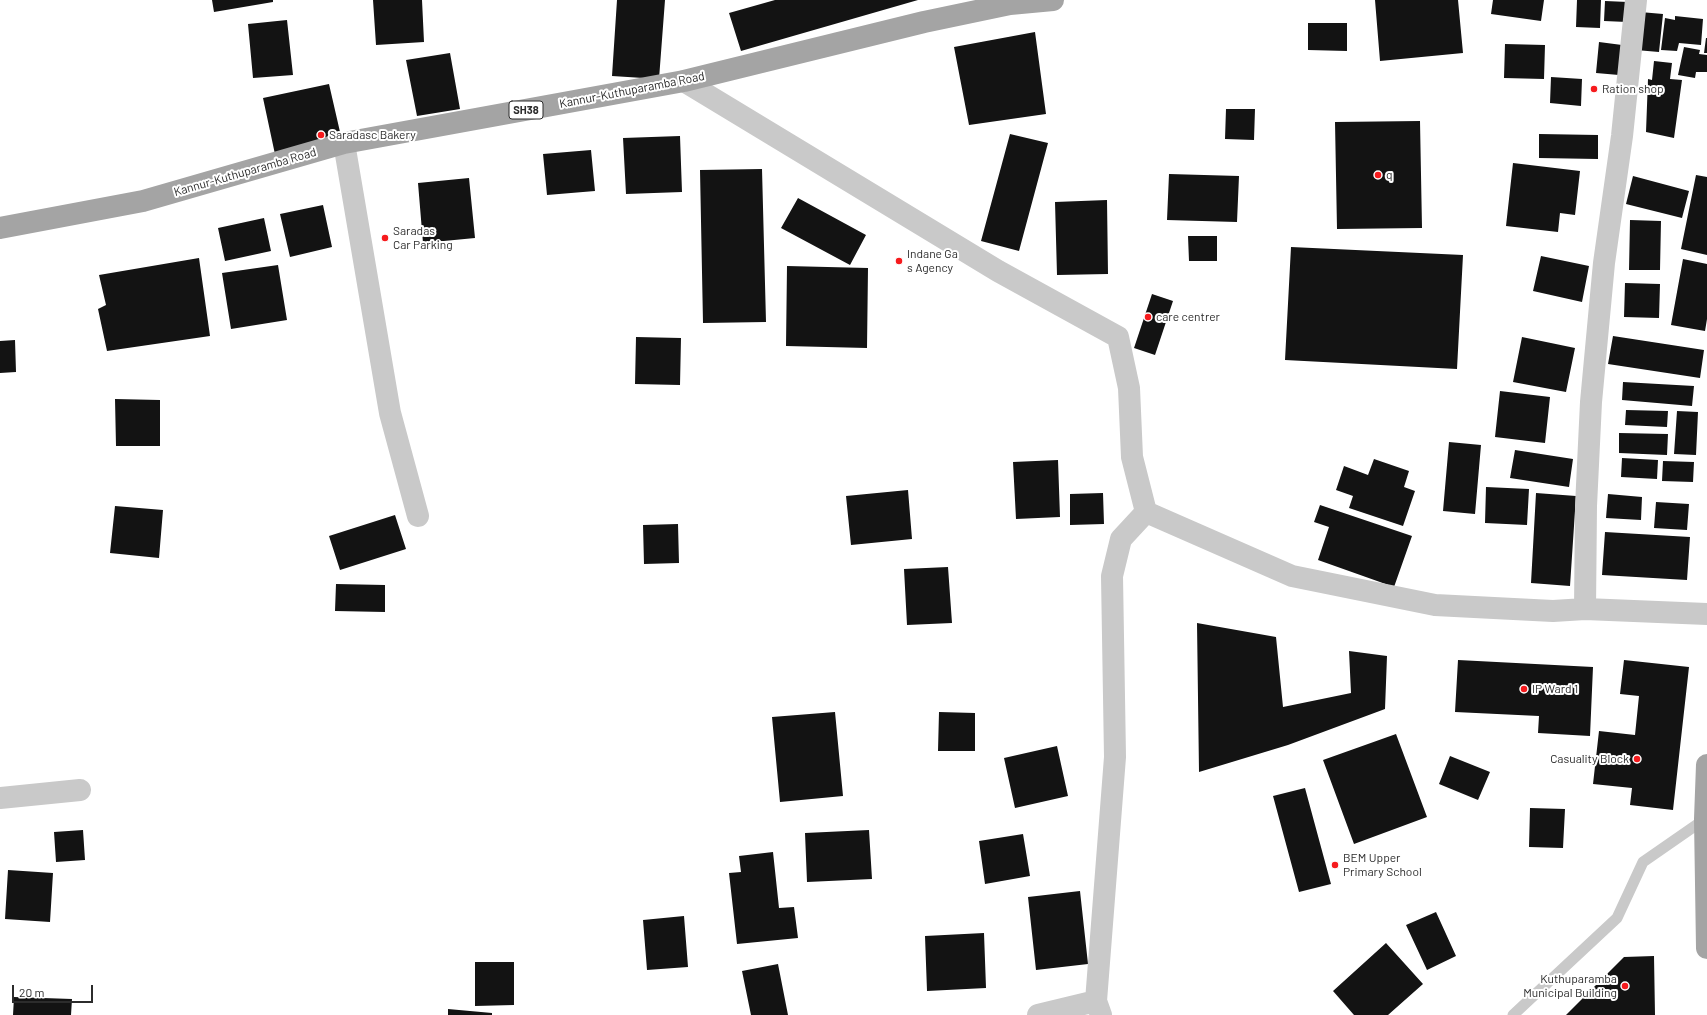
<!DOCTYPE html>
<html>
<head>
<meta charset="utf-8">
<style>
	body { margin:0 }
	#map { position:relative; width:1707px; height:1015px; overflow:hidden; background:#fff; font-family:Barlow,sans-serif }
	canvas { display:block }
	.scale { position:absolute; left:12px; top:985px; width:81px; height:18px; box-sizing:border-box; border:2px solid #2c2c2c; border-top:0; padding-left:5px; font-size:12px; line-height:14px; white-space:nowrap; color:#2c2c2c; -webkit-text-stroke:3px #fff; paint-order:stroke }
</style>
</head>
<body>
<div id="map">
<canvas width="1707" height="1015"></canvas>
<div class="scale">20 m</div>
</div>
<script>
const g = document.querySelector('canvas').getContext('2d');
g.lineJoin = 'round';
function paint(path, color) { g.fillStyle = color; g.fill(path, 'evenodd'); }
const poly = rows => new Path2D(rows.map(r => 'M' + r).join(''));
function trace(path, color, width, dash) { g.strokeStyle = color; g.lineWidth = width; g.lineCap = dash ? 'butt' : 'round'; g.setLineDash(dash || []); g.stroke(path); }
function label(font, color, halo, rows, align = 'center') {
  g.font = font + ' Barlow,sans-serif'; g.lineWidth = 4; g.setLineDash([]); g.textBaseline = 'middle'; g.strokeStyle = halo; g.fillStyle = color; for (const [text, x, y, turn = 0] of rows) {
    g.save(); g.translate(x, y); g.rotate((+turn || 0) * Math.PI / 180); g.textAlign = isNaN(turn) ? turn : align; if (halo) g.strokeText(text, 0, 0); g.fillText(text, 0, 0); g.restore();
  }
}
paint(poly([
	[212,0,273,0,273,2,214,12],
	[373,0,422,0,424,42,376,45],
	[617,0,665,0,659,79,612,76],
	[775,0,918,0,741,51,729,13],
	[1375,0,1458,0,1463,53,1380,61],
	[1493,0,1544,0,1541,21,1491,14],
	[1577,0,1601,0,1600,28,1576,27],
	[1605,1,1628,2,1627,22,1604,21],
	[1640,12,1663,14,1659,52,1636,50],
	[1675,16,1703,19,1701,45,1679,43,1677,51,1661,50,1665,18,1675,20],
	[287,20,293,75,253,78,248,24],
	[1308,23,1347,23,1347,51,1308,50],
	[1035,32,1046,114,969,125,954,47],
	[1706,38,1707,38,1707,53,1704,53],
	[1599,42,1622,45,1619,75,1596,73],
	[1505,44,1545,45,1544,79,1504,78],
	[1684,47,1700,50,1699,54,1707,55,1707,72,1696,72,1695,78,1678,75],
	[450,53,460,109,417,116,406,60],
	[1654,61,1672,63,1670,79,1682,80,1674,138,1646,132,1648,79,1652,80],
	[1551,77,1582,79,1581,106,1550,103],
	[329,84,343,145,276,159,263,98],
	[1226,109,1255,109,1254,140,1225,139],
	[1420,121,1422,228,1337,229,1335,122],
	[1010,134,1048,143,1019,251,981,241],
	[1539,134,1598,135,1598,159,1539,158],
	[680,136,682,192,626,194,623,138],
	[591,150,595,191,547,195,543,154],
	[1513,163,1580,171,1575,215,1560,213,1558,232,1506,226],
	[762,169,766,322,703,323,700,170],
	[1169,174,1239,176,1237,222,1167,220],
	[1696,175,1707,177,1707,255,1681,249],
	[1633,176,1689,191,1682,218,1626,204],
	[469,178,475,238,423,243,418,183],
	[798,198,866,235,850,265,781,228],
	[1107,200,1108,274,1057,275,1055,202],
	[323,205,332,247,290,257,280,214],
	[264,218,271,251,225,261,218,228],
	[1630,220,1661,221,1660,270,1629,270],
	[1188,236,1217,236,1217,261,1189,261],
	[1291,247,1463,255,1457,369,1285,360],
	[1541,256,1589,266,1582,302,1533,291],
	[199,258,210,336,107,351,98,309,106,305,99,275],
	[1683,259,1707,264,1707,319,1705,331,1671,325],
	[278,265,287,320,231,329,222,273],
	[787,266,868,268,867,348,786,346],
	[1625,283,1660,284,1659,318,1624,317],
	[1152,294,1173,301,1155,355,1134,348],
	[1613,336,1704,350,1700,378,1608,364],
	[636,337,681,338,680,385,635,384],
	[1522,337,1575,348,1566,392,1513,382],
	[15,340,16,372,0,373,0,341],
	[1623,382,1694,386,1692,406,1622,400],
	[1500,391,1550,397,1545,443,1495,437],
	[115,399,160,400,160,446,116,446],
	[1626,410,1668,411,1667,427,1625,425],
	[1677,411,1698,412,1696,455,1674,454],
	[1619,433,1668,434,1667,455,1619,453],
	[1449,442,1481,445,1475,514,1443,511],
	[1515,450,1573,459,1569,487,1510,478],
	[1622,458,1658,460,1657,479,1621,477],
	[1374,459,1409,471,1404,487,1415,491,1403,526,1349,508,1353,496,1336,490,1344,466,1368,475],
	[1058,460,1060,517,1016,519,1013,462],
	[1663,461,1694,462,1693,482,1662,481],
	[1486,487,1529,489,1527,525,1485,523],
	[908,490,912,539,851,545,846,496],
	[1103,493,1104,524,1070,525,1070,494],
	[1536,493,1576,496,1570,586,1531,583],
	[1608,494,1642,497,1641,520,1606,518],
	[1656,502,1689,504,1687,530,1654,528],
	[1320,505,1412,536,1394,587,1318,560,1329,527,1314,522],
	[115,506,163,510,159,558,110,553],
	[395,515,406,549,340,570,329,536],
	[678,524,679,563,644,564,643,525],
	[1605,532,1690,537,1687,580,1602,575],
	[948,567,952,623,907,625,904,569],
	[336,584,385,585,385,612,335,611],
	[1197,623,1276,637,1283,707,1351,693,1349,651,1387,656,1385,709,1288,745,1199,772],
	[1458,660,1593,667,1590,736,1538,733,1539,716,1455,712],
	[1624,660,1689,667,1673,810,1630,805,1632,788,1593,784,1599,731,1635,735,1639,696,1620,694],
	[835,712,843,796,780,802,772,717],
	[939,712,975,713,975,751,938,751],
	[1396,734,1427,817,1354,844,1323,760],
	[1057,746,1068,796,1015,808,1004,758],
	[1450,756,1490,772,1478,800,1439,784],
	[1305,788,1331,884,1299,892,1273,796],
	[1530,808,1565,809,1563,848,1529,847],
	[83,830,85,860,56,862,54,832],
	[869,830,872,879,807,882,805,833],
	[1023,834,1030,876,985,884,979,841],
	[773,852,779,908,794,907,798,938,737,944,729,873,741,872,739,856],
	[8,870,53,873,50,922,5,919],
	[1080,891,1088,964,1036,970,1028,897],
	[1436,912,1456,956,1427,970,1406,925],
	[684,916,688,967,647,970,643,920],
	[984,933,986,988,927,991,925,936],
	[1386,943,1423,984,1388,1015,1354,1015,1333,991],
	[1654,956,1655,1015,1566,1015,1624,957],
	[475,962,514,962,514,1005,475,1006],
	[778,964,788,1015,751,1015,742,971],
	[14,997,72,999,71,1015,13,1015],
	[448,1009,492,1013,492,1015,448,1015]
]), '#131313');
trace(poly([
	[1513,1015,1617,918,1643,862,1705,819]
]), '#c9c9c9', 11);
trace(poly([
	[684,81,998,271,1118,337,1129,388,1132,457,1146,512,1292,576,1435,605,1553,611,1585,609,1707,614],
	[344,143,390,413,418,516],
	[1585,609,1586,506,1591,402,1604,263,1622,136,1636,0],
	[0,798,80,790],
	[1038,1015,1096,1001],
	[1101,1015,1096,1001,1115,757,1112,576,1121,539,1146,512]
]), '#c9c9c9', 22);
trace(poly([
	[0,228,143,201,344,143,684,81,924,22,1010,4,1053,0],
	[1707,765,1705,819,1707,948]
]), '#a4a4a4', 22);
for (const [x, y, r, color] of [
	[1594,89,4,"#f61a1d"],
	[321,135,4,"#f61a1d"],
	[1378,175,4,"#f61a1d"],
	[385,238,4,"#f61a1d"],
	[899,261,4,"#f61a1d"],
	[1148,317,4,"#f61a1d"],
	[1524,689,4,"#f61a1d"],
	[1637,759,4,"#f61a1d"],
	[1335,865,4,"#f61a1d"],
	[1625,986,4,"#f61a1d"]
]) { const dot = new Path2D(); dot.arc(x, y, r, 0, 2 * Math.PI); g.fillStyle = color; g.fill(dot); trace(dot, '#fff', 1.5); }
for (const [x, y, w] of [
	[526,110,34]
]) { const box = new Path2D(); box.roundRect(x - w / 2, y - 9, w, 18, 3); g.fillStyle = '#fff'; g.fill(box); trace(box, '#2c2c2c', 1); }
label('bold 11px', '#2c2c2c', null, [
	["SH38",526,110]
]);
label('12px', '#2c2c2c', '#fff', [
	["Ration shop",1602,89],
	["Saradasc Bakery",329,135],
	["q",1386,175],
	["Saradas",393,231],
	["Car Parking",393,245],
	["Indane Ga",907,254],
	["s Agency",907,268],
	["care centrer",1156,317],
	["IP Ward 1",1532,689],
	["Casuality Block",1629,759,"right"],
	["BEM Upper",1343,858],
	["Primary School",1343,872],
	["Kuthuparamba",1617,979,"right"],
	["Municipal Building",1617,993,"right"]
], 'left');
label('12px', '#2c2c2c', '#fff', [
	["Kannur-Kuthuparamba Road",632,90,-11],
	["Kannur-Kuthuparamba Road",245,172,-16]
]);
</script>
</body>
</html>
